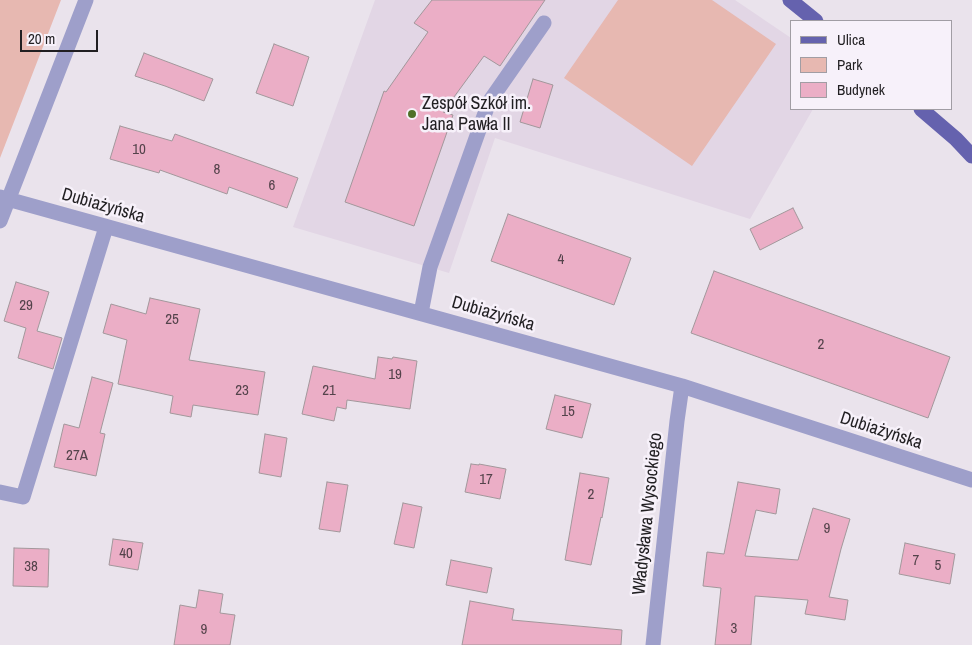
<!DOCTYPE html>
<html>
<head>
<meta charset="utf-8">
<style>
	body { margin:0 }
	#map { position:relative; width:972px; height:645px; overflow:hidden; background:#eae3ec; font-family:"Archivo Narrow",sans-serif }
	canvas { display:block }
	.legend { position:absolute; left:790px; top:20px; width:162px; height:90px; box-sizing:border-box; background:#f7f1fa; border:1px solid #a19da4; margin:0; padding:6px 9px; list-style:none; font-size:15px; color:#211f22 }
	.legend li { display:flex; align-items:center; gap:10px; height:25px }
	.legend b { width:25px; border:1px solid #a19da4 }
	.scale { position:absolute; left:20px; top:30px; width:78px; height:22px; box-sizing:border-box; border:2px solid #211f22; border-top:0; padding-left:6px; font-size:15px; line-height:18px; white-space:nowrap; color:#211f22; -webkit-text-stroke:4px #f7f1fa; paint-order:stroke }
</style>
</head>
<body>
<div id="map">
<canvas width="972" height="645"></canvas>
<ul class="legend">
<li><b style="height:6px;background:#6562ae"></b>Ulica</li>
<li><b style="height:14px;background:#e7b8b1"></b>Park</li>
<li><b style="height:14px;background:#ebaec6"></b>Budynek</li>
</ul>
<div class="scale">20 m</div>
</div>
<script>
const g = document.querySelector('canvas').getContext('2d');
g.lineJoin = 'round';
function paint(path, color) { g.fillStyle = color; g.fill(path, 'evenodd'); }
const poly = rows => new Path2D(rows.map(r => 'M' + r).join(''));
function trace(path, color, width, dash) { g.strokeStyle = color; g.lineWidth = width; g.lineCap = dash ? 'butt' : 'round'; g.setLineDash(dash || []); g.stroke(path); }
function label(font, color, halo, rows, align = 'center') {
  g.font = font + ' "Archivo Narrow",sans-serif'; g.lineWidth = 5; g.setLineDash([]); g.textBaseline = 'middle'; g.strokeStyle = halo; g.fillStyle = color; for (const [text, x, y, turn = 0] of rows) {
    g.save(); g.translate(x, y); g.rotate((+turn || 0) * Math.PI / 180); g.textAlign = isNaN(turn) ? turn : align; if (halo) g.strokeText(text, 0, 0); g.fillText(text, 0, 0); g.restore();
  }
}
paint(poly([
	[375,0,735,0,791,38,791,109,813,109,750,219,495,138,449,273,293,227]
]), '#e2d6e5');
paint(poly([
	[0,0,61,0,0,158],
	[618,0,712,0,776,44,692,166,564,78]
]), '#e7b8b1');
const building = poly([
	[432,0,545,0,500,66,484,56,443,112,453,115,414,226,345,202,384,91,386,92,428,32,414,23,432,0],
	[274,44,309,57,293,106,256,93,274,44],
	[144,53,213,79,204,101,165,86,135,76,144,53],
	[533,79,553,85,540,128,520,122,533,79],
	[120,126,172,141,175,134,298,178,287,208,229,187,227,194,160,170,159,173,110,159,120,126],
	[793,208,803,228,760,250,750,229,793,208],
	[508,214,631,258,614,305,491,261,508,214],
	[714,271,950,357,928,418,691,333,714,271],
	[16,282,49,292,37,331,62,338,53,369,18,358,26,328,4,321,16,282],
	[150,298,200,309,189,360,265,372,258,415,193,405,191,417,170,413,173,396,118,384,127,340,103,333,111,304,146,314,150,298],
	[378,357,392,359,393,357,417,361,410,409,347,400,346,409,337,407,334,421,302,414,313,366,375,379,378,357],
	[92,377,113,383,100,433,105,434,96,476,54,467,64,424,79,428,92,377],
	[555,395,591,404,582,438,546,429,555,395],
	[265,434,287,438,281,477,259,473,265,434],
	[471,464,479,465,479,464,506,469,500,499,465,492,471,464],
	[580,473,609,478,602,518,601,517,591,565,565,560,580,473],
	[327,482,348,485,340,532,319,529,327,482],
	[738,482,780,489,776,514,756,510,745,556,798,560,813,508,850,519,841,549,829,597,848,600,845,620,805,614,808,600,755,596,751,645,715,645,721,588,703,586,707,552,724,554,738,482],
	[403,503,422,507,414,548,394,544,403,503],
	[113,539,143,543,138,570,109,565,113,539],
	[905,543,955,554,950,584,899,574,905,543],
	[14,548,49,549,48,587,13,586,14,548],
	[451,560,492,568,487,593,446,585,451,560],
	[199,590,223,594,220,613,235,615,230,645,174,645,180,605,196,608,199,590],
	[470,601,514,609,512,620,622,630,621,645,462,645,470,601]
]);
paint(building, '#ebaec6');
trace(building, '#a2979b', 1);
trace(poly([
	[0,197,682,386,972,480],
	[0,221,86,0],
	[421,313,430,267,489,102,544,23],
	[0,492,23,497,106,227],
	[653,645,677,421,682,386]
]), '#9e9fca', 15);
trace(poly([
	[790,0,816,21],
	[921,109,956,139,972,156]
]), '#6562ae', 15);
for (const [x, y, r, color] of [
	[412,114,5,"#4f7128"]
]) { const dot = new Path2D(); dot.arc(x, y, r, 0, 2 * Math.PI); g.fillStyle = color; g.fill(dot); trace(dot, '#f7f1fa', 2); }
label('15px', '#54434b', null, [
	["10",139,150],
	["8",217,170],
	["6",272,186],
	["4",561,260],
	["29",26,306],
	["25",172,320],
	["2",821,345],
	["19",395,375],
	["23",242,391],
	["21",329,391],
	["15",568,412],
	["27A",77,456],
	["17",486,480],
	["2",591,495],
	["9",827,529],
	["40",126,554],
	["7",916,561],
	["5",938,566],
	["38",31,567],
	["3",734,629],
	["9",204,630]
]);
label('18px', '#211f22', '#f7f1fa', [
	["Zespół Szkół im.",422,104],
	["Jana Pawła II",422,125]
], 'left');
label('18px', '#211f22', '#f7f1fa', [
	["Dubiażyńska",103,206,16],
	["Dubiażyńska",493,314,16],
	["Dubiażyńska",881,431,18],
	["Władysława Wysockiego",648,514,-84]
]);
</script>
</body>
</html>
